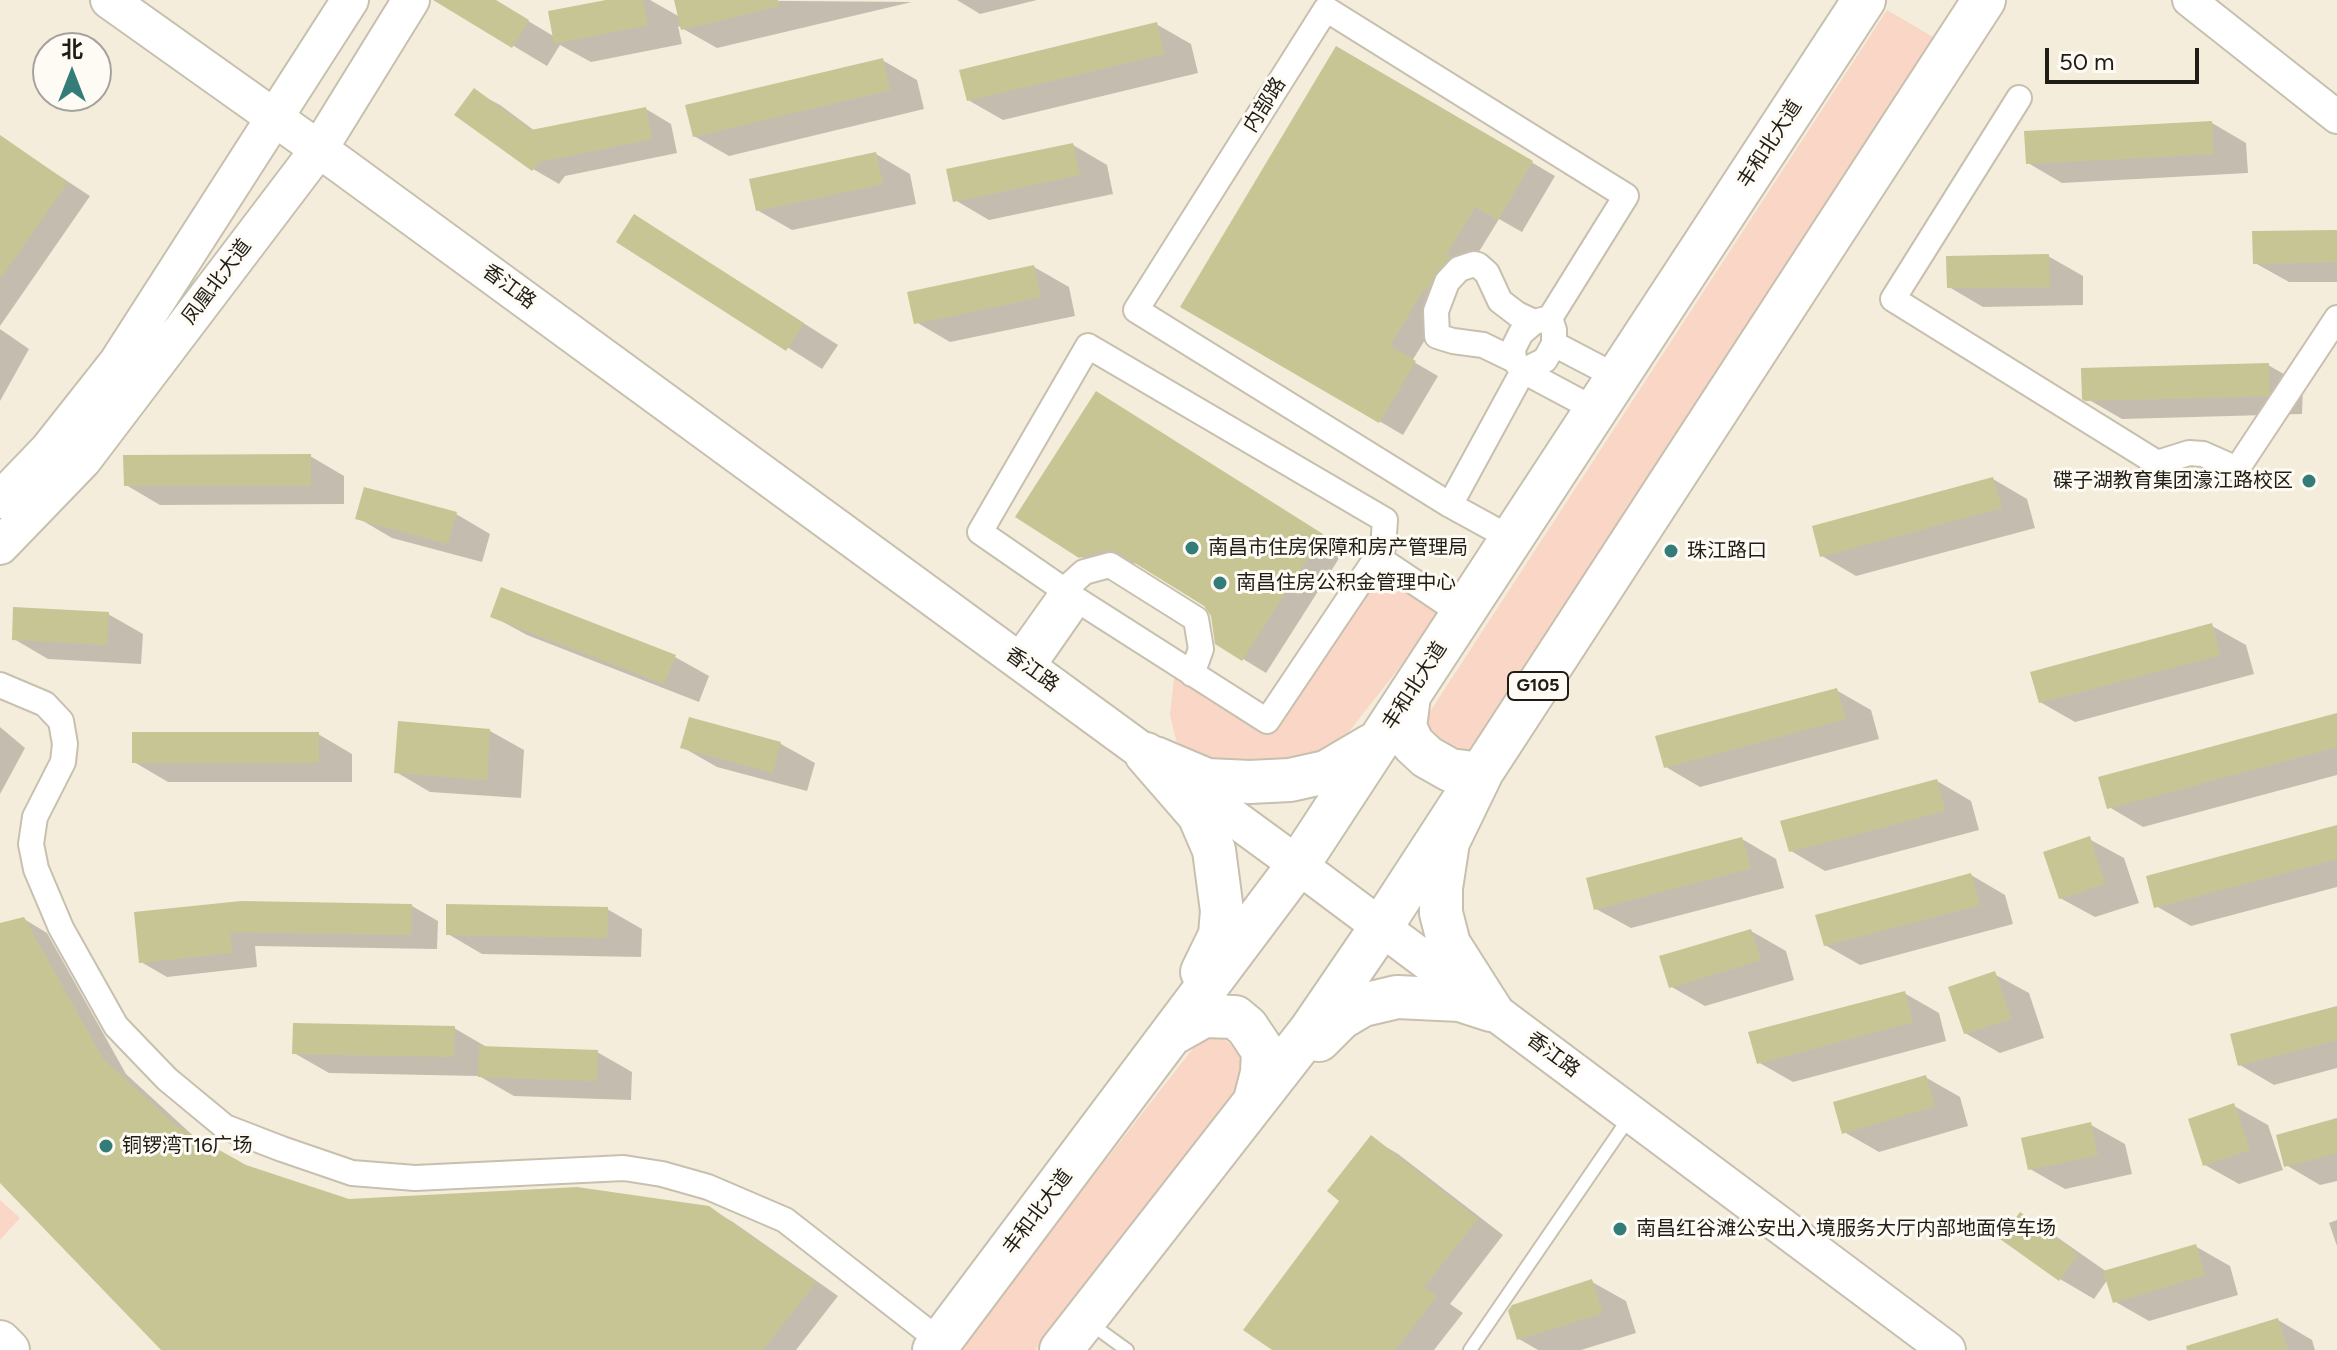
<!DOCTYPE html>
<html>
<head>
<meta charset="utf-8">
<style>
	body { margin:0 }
	#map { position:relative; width:2337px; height:1350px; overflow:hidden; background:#f5eddb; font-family:Figtree,"Noto Sans SC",sans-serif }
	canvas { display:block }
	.north { position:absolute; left:32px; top:32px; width:80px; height:80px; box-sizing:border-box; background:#fefbf4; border:2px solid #a5a29c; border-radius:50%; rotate:0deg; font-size:22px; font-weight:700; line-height:32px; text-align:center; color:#201d17 }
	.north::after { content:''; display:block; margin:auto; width:28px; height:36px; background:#337c78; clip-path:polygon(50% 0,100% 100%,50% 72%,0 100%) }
	.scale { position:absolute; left:2045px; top:48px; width:154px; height:36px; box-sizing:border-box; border:4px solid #201d17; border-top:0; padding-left:10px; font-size:24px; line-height:28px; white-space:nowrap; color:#201d17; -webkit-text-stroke:6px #fefbf4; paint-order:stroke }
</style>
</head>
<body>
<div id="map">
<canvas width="2337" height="1350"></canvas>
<div class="north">北</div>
<div class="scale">50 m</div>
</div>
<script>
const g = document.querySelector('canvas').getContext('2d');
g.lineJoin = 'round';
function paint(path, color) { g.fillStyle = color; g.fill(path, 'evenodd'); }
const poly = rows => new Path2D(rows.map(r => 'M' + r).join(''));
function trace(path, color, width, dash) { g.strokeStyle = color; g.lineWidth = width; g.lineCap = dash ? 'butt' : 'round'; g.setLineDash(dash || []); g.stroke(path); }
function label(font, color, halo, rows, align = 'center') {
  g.font = font + ' Figtree,"Noto Sans SC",sans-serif'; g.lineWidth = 6; g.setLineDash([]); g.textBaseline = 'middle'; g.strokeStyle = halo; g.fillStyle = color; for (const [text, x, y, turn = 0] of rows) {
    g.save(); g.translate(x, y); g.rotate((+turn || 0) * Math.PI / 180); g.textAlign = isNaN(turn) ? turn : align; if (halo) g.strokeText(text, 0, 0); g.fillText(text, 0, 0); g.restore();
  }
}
paint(poly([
	[1887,10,1940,41,1466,765,1418,730],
	[1374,563,1444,611,1336,748,1230,775,1191,770,1176,740,1170,715,1175,668,1269,726],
	[1209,1028,1257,1064,1035,1350,957,1350],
	[0,1200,20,1218,0,1240]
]), '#f9d6c6');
paint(poly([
	[437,0,493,0,555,37,617,0,650,0,680,17,676,0,912,2,717,48,678,26,682,44,591,62,560,45,547,66],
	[957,0,1037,0,980,14],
	[1156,24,1191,44,1198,73,1003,120,968,100],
	[1336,48,1555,176,1522,232,1499,219,1412,361,1438,376,1403,435,1183,306],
	[882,60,917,80,924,109,729,156,694,136],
	[474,91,500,105,535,131,646,109,671,124,677,153,565,176,559,184,533,169],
	[2212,123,2246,143,2248,173,2062,183,2028,163],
	[0,137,90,196,0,326],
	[1073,145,1107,165,1113,194,989,220,955,200],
	[876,154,910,174,916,204,792,230,757,210],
	[2337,232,2337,282,2289,282,2255,263],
	[668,237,838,345,822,369,618,241],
	[2048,256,2083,276,2083,305,1983,307,1949,287],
	[1034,267,1069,287,1075,316,950,342,916,322],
	[0,329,29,349,0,401],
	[2268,365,2303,385,2302,414,2122,419,2084,397],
	[1120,407,1345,549,1266,673,1217,643,1213,615,1205,605,1140,564,1131,563,1104,570,1080,556],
	[310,456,344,476,344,504,160,505,126,485],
	[1993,479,2027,499,2035,528,1856,576,1822,556],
	[456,514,490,534,482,562,392,538,358,518],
	[108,614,143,634,141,664,48,659,14,639],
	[492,616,675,657,709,676,699,702,527,635],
	[2212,626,2246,645,2254,674,2075,722,2040,702],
	[1836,690,1871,710,1879,739,1700,787,1666,767],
	[2337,717,2337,775,2143,827,2109,807],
	[0,727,25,748,0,794],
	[490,731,524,750,521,798,430,792,396,772],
	[318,734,352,754,352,782,168,782,134,762],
	[781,744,815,763,807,791,717,767,682,747],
	[1937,781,1971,801,1979,830,1825,871,1791,851],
	[2337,827,2337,887,2191,926,2156,906],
	[1742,839,1776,859,1784,888,1631,928,1596,909],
	[2089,839,2124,858,2139,903,2095,917,2060,898],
	[1971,875,2005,895,2013,924,1860,965,1825,945],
	[412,906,438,921,437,949,255,946,257,967,167,977,141,962,136,914],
	[607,909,642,929,641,957,482,954,448,934],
	[24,919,47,933,126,1074,200,1142,245,1167,349,1201,708,1208,733,1222,838,1296,796,1350,163,1350,0,1180,0,925],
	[1751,931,1786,951,1794,980,1705,1006,1670,986],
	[1994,974,2029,993,2044,1038,2000,1053,1965,1033],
	[1904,993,1939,1013,1946,1041,1793,1082,1758,1062],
	[2337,1008,2337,1068,2274,1085,2240,1065],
	[454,1028,490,1049,597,1052,632,1072,631,1100,514,1096,479,1076,329,1073,294,1053],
	[1925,1077,1960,1097,1968,1126,1879,1152,1844,1132],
	[2234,1106,2268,1125,2283,1170,2239,1184,2205,1165],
	[2337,1121,2337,1181,2320,1185,2286,1165],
	[2091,1125,2125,1144,2132,1174,2065,1189,2030,1169],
	[1371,1138,1398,1154,1503,1235,1450,1304,1463,1313,1434,1350,1275,1350],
	[2020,1215,2054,1235,2107,1272,2195,1246,2230,1266,2238,1295,2149,1321,2114,1301,2108,1279,2094,1299,2060,1279],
	[2337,1220,2337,1246,2329,1223],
	[1592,1282,1626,1301,1636,1333,1581,1350,1538,1350,1519,1339],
	[2278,1320,2312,1340,2315,1350,2189,1350]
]), '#0003');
paint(poly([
	[433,0,496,0,529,20,512,48],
	[606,0,643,0,648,25,554,44,548,11],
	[674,0,778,0,779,6,681,30],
	[1157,22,1164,54,967,101,959,70],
	[1336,46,1533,161,1498,220,1475,207,1447,254,1451,257,1436,272,1427,291,1424,289,1390,346,1416,361,1379,423,1180,307],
	[883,58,890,90,693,137,685,105],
	[474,88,531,130,646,107,652,139,539,162,532,171,454,115],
	[2212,121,2214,154,2026,164,2024,131],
	[0,135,68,182,0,279],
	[1073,143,1080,175,953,202,946,169],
	[876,152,883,184,756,211,749,179],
	[634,214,804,323,786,351,616,242],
	[2337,230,2337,262,2253,264,2252,231],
	[2049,254,2050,287,1947,288,1946,256],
	[1034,265,1041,297,914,324,907,292],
	[2269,363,2270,392,2268,396,2085,401,2082,399,2081,368],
	[1096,391,1323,534,1242,661,1215,644,1211,616,1204,606,1117,552,1107,550,1079,558,1015,517],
	[311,454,311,486,124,486,123,455],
	[1993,477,2002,508,1820,557,1812,526],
	[364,487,457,512,448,544,355,519],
	[501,587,676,655,664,684,490,617],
	[13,607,109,612,107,645,12,640],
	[2212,623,2220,655,2039,703,2030,672],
	[1837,688,1846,719,1664,768,1655,736],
	[2337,713,2337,747,2107,809,2098,777],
	[689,717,781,742,773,773,680,748],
	[398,721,490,729,487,780,394,773],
	[132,732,319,732,319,763,132,763],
	[1937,779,1945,811,1789,852,1780,821],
	[2337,825,2337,859,2154,908,2146,876],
	[2090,836,2105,884,2059,899,2043,852],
	[1742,837,1751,868,1594,910,1586,878],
	[1971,873,1980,905,1824,946,1815,915],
	[241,901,412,904,411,935,230,932,232,953,139,963,134,912],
	[446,904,608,907,607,938,446,935],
	[24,917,103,1059,178,1127,246,1165,349,1199,577,1187,709,1206,816,1282,763,1350,161,1350,0,1183,0,923],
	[1751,929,1761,960,1669,988,1659,956],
	[1995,971,2011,1019,1964,1034,1948,987],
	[1905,991,1913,1022,1757,1064,1748,1032],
	[2337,1006,2337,1040,2238,1066,2230,1034],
	[293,1023,455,1026,454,1057,292,1054],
	[479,1046,598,1050,597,1081,478,1077],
	[1926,1075,1935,1106,1842,1134,1833,1102],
	[2234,1103,2250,1150,2203,1166,2188,1119],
	[2337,1118,2337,1153,2284,1167,2276,1135],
	[2091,1122,2098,1155,2028,1170,2021,1138],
	[1371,1135,1478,1219,1424,1287,1437,1296,1395,1350,1272,1350,1243,1330,1339,1201,1327,1191],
	[2020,1212,2078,1254,2059,1281,2000,1239],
	[2196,1244,2205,1275,2113,1303,2103,1271],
	[1592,1279,1603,1313,1517,1340,1508,1311,1512,1305],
	[2278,1318,2288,1350,2187,1350,2186,1346]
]), '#c6c593');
const service = poly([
	[1091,1324,1127,1350],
	[1470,1350,1629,1118]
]);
const minor = poly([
	[2019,98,1893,299,2157,463,2189,453,2203,454,2237,469,2337,318],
	[1554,344,1617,377],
	[1514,360,1483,345,1453,341,1437,336,1436,311,1447,282,1459,269,1474,264,1478,265,1487,273,1500,301,1517,314,1534,322],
	[1450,505,1523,371,1545,360,1554,344,1554,330,1550,318,1534,322,1521,333,1513,349,1514,360,1523,371,1596,410],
	[1512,539,1450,505,1136,310,1326,9,1626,196,1550,318],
	[1377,557,1462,614],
	[1077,600,1064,590,1084,572,1110,565,1196,619,1201,649,1192,674],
	[1015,659,1064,590,980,532,1088,346,1385,520,1383,548,1267,721,1079,601,1031,670],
	[0,685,45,704,61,721,65,744,63,762,35,817,31,844,36,869,61,928,116,1026,167,1079,225,1127,282,1149,352,1173,415,1178,624,1168,662,1174,708,1187,785,1220,941,1342]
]);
const tertiary = poly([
	[2189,0,2337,117]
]);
const secondary = poly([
	[109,0,341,165,1298,865,1947,1350],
	[0,500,49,449,117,363,350,0],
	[0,546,83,460,319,149,411,0]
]);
const primary = poly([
	[0,1341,9,1350]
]);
const trunk = poly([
	[1409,696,1405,727,1413,744,1427,757,1450,770,1481,774,1448,842,1441,888,1441,913,1449,944,1491,1010],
	[1146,754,1199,815,1214,850,1222,911,1220,935,1202,972],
	[1155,758,1207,780,1250,782,1290,780,1326,772,1372,745],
	[1172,1034,1204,1016,1235,1017,1247,1027,1263,1051,1262,1073,1255,1100],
	[1319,1040,1341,1018,1363,1005,1397,997,1460,1000,1491,1010],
	[934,1350,1298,865,1864,0],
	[1061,1350,1310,1031,1381,927,1984,0]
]);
trace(service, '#c7c0ae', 16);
trace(minor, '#c7c0ae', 28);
trace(tertiary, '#c7c0ae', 36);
trace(secondary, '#c7c0ae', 40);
trace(primary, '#c7c0ae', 44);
trace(trunk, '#c7c0ae', 46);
trace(service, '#fff', 12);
trace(minor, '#fff', 24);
trace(tertiary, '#fff', 32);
trace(secondary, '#fff', 36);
trace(primary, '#fff', 40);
trace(trunk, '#fff', 42);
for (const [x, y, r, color] of [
	[2309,481,8,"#337c78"],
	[1192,548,8,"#337c78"],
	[1671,551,8,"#337c78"],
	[1220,583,8,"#337c78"],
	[106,1146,8,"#337c78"],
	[1620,1229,8,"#337c78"]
]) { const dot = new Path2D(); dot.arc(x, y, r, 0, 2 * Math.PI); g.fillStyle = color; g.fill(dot); trace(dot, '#fefbf4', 3); }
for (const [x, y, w] of [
	[1538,686,60]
]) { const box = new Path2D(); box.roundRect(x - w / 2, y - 14, w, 28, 6); g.fillStyle = '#fefbf4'; g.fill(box); trace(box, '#201d17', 2); }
label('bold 18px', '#201d17', null, [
	["G105",1538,686]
]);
label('20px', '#201d17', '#fefbf4', [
	["内部路",1265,105,-58],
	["丰和北大道",1770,144,-57],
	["凤凰北大道",217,282,-53],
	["香江路",509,287,36],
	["香江路",1032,670,36],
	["丰和北大道",1415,686,-57],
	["香江路",1553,1055,37],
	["丰和北大道",1038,1212,-53]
]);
label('20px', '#201d17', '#fefbf4', [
	["碟子湖教育集团濠江路校区",2293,481,"right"],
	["南昌市住房保障和房产管理局",1208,548],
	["珠江路口",1687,551],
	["南昌住房公积金管理中心",1236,583],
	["铜锣湾T16广场",122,1146],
	["南昌红谷滩公安出入境服务大厅内部地面停车场",1636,1229]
], 'left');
</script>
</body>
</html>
